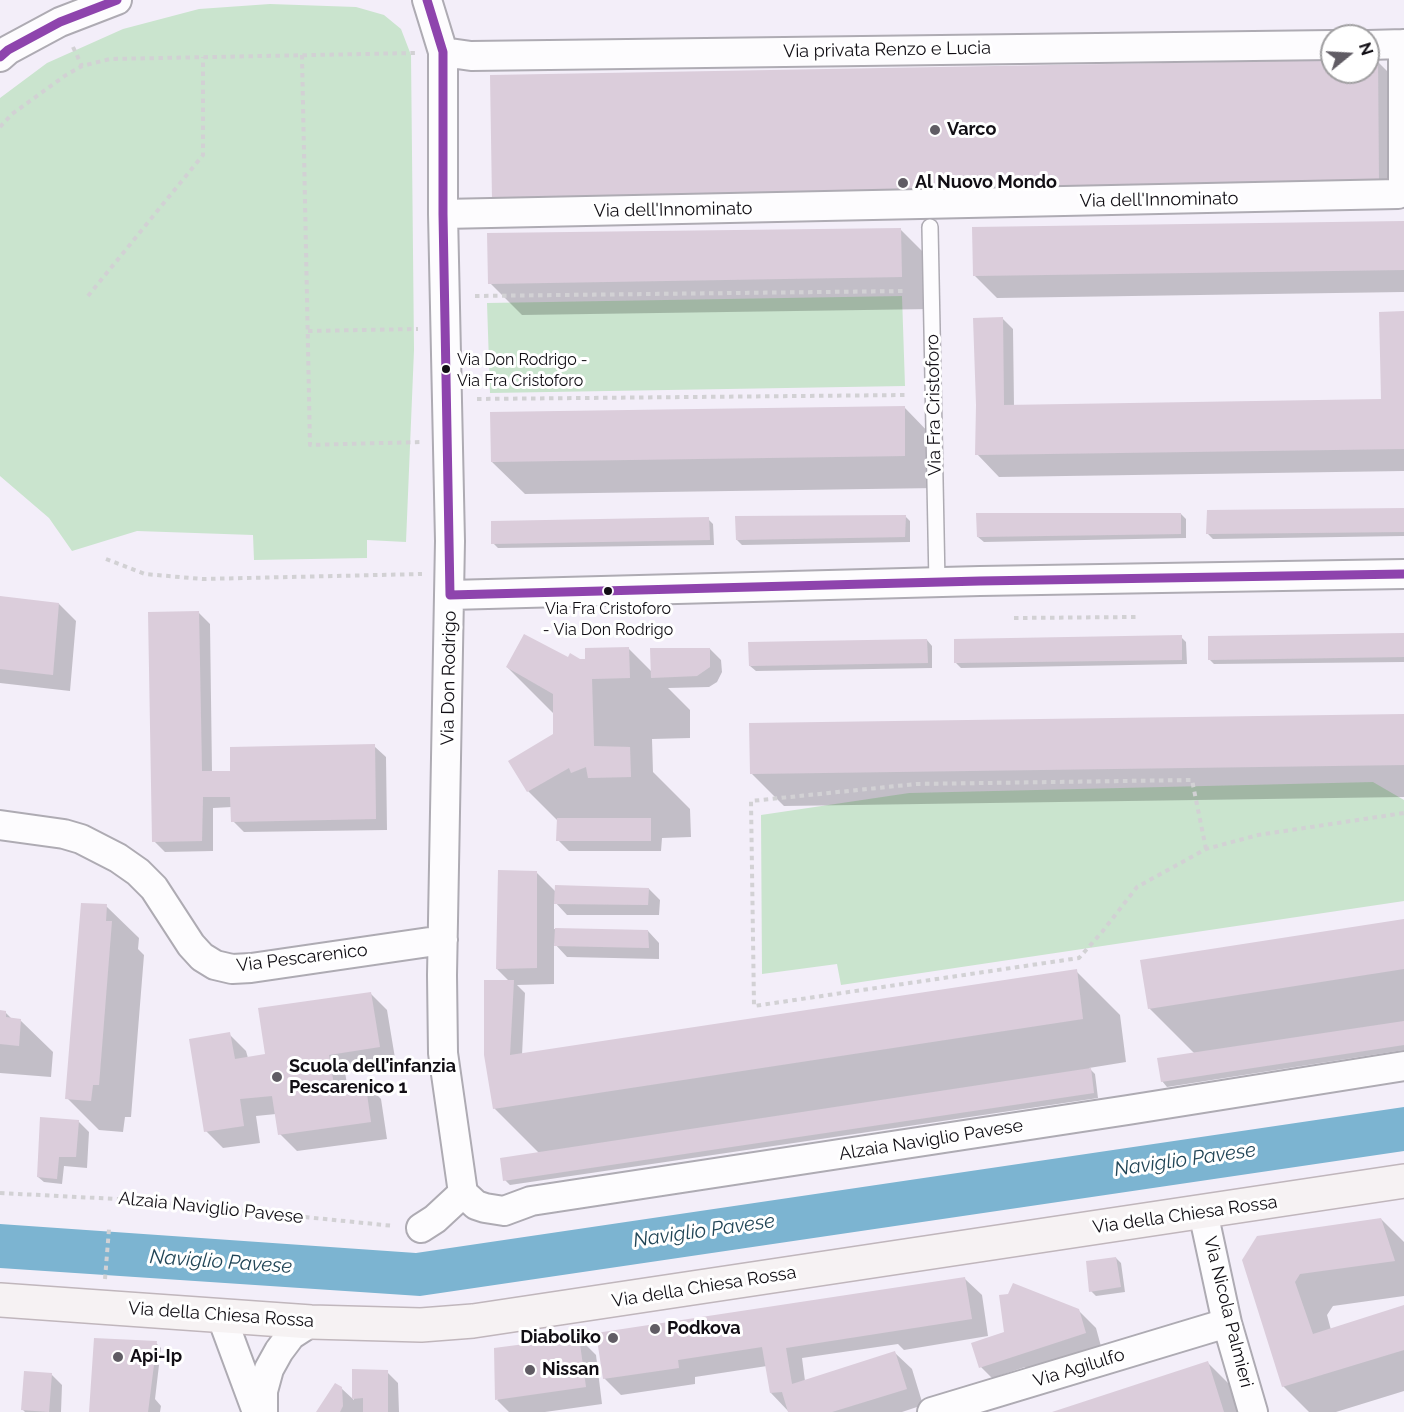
<!DOCTYPE html>
<html>
<head>
<meta charset="utf-8">
<style>
	body { margin:0 }
	#map { position:relative; width:1404px; height:1412px; overflow:hidden; background:#f3eef9; font-family:Raleway,sans-serif }
	canvas { display:block }
	.north { position:absolute; left:1320px; top:24px; width:60px; height:60px; box-sizing:border-box; background:#fff; border:2px solid #a09fa1; border-radius:50%; rotate:72deg; font-size:16px; font-weight:700; line-height:24px; text-align:center; color:#110e14 }
	.north::after { content:''; display:block; margin:auto; width:21px; height:27px; background:#605c64; clip-path:polygon(50% 0,100% 100%,50% 72%,0 100%) }
</style>
</head>
<body>
<div id="map">
<canvas width="1404" height="1412"></canvas>
<div class="north">N</div>
</div>
<script>
const g = document.querySelector('canvas').getContext('2d');
g.lineJoin = 'round';
function paint(path, color) { g.fillStyle = color; g.fill(path, 'evenodd'); }
const poly = rows => new Path2D(rows.map(r => 'M' + r).join(''));
function trace(path, color, width, dash) { g.strokeStyle = color; g.lineWidth = width; g.lineCap = dash ? 'butt' : 'round'; g.setLineDash(dash || []); g.stroke(path); }
function label(font, color, halo, rows, align = 'center') {
  g.font = font + ' Raleway,sans-serif'; g.lineWidth = 6; g.setLineDash([]); g.textBaseline = 'middle'; g.strokeStyle = halo; g.fillStyle = color; for (const [text, x, y, turn = 0] of rows) {
    g.save(); g.translate(x, y); g.rotate((+turn || 0) * Math.PI / 180); g.textAlign = isNaN(turn) ? turn : align; if (halo) g.strokeText(text, 0, 0); g.fillText(text, 0, 0); g.restore();
  }
}
paint(poly([
	[270,4,356,7,384,15,401,29,411,55,414,350,406,542,367,540,367,558,254,560,253,535,137,531,72,551,49,518,0,476,0,98,47,63,123,29,199,9],
	[902,296,905,386,490,393,487,303],
	[1373,782,1404,800,1404,901,841,985,837,964,762,974,761,815,909,793]
]), '#cae4ce');
paint(poly([
	[1404,1107,1404,1151,420,1296,0,1268,0,1224,416,1253]
]), '#7cb4d1');
paint(poly([
	[1368,61,1377,61,1394,78,1395,202,492,77,1332,62,1332,72,1368,72],
	[1404,222,1404,292,997,298,974,275],
	[901,230,933,262,933,309,522,315,490,283],
	[1404,313,1404,471,999,477,977,454,1002,318,1013,329,1014,406,1384,400],
	[904,407,936,440,937,488,525,494,492,462],
	[1404,510,1404,536,1213,539,1208,534],
	[1181,514,1186,519,1186,538,984,542,978,537],
	[905,516,910,521,910,542,742,545,737,540],
	[708,519,713,524,714,545,498,548,493,543],
	[0,598,59,604,76,621,70,691,0,683],
	[199,613,210,624,212,772,231,772,374,746,386,757,387,830,244,832,233,821,232,807,213,808,213,851,165,852,154,841],
	[1404,634,1404,662,1214,664,1209,659],
	[1181,637,1186,642,1187,664,961,668,956,663],
	[927,640,932,646,932,668,756,671,750,666],
	[629,649,652,672,710,649,721,660,722,672,717,682,709,687,668,688,690,710,690,738,652,739,653,772,690,809,691,837,662,838,661,851,569,851,558,840,558,821,528,791,555,735,555,715,507,667,568,660,579,661],
	[1404,715,1404,797,784,806,751,773],
	[537,873,556,892,649,889,660,900,659,915,567,915,554,901,554,929,648,931,659,943,659,959,567,957,554,943,554,984,517,985,525,993,522,1055,1076,971,1120,1015,1126,1062,1089,1068,1095,1074,1098,1098,510,1185,505,1180,539,1153,494,1108,510,982,497,969],
	[106,906,139,938,138,949,144,955,131,1117,125,1117,123,1132,99,1130,67,1098],
	[1404,921,1404,1050,1167,1087,1162,1081,1195,1054,1149,1008],
	[370,993,387,1010,396,1064,345,1072,347,1084,364,1082,381,1099,387,1139,297,1151,280,1134,276,1114,256,1116,260,1143,223,1148,206,1131,229,1034,246,1051,248,1058,267,1055],
	[0,1012,5,1012,12,1019,20,1020,53,1052,51,1077,0,1073],
	[78,1121,89,1132,87,1168,64,1166,62,1184,44,1182,38,1177],
	[1381,1219,1404,1242,1404,1296,1333,1306,1327,1315,1331,1330,1404,1307,1404,1391,1336,1412,1309,1412,1283,1386,1258,1237],
	[1116,1258,1121,1263,1125,1292,1096,1296,1091,1291],
	[965,1279,982,1295,988,1336,904,1350,898,1344,802,1358,805,1381,895,1353,912,1369,923,1405,902,1412,789,1412,771,1393,767,1366,695,1377,695,1384,621,1395,604,1378],
	[1009,1295,1078,1310,1096,1328,1102,1350,1031,1373,1025,1367,992,1378,981,1367,1006,1333],
	[579,1338,596,1355,602,1404,545,1412,509,1412,497,1400],
	[156,1343,161,1348,155,1399,161,1406,160,1412,90,1412],
	[1208,1363,1240,1395,1245,1412,1056,1412],
	[354,1371,387,1372,398,1383,399,1412,318,1412,341,1388,354,1400],
	[51,1374,62,1385,61,1412,25,1412,23,1410]
]), '#0003');
paint(poly([
	[1332,60,1332,72,1368,72,1368,60,1378,60,1379,186,492,200,490,75],
	[1404,221,1404,270,973,276,972,227],
	[901,228,902,277,488,284,487,233],
	[1404,311,1404,449,975,455,976,405,973,318,1003,317,1004,405,1381,399,1379,312],
	[905,406,905,456,491,462,490,412],
	[1404,508,1404,532,1206,534,1207,510],
	[976,513,1181,513,1181,534,977,537],
	[906,515,905,537,736,540,735,516],
	[709,517,710,540,491,544,491,521],
	[0,596,59,603,53,675,0,669],
	[199,611,202,771,230,771,230,747,375,744,376,819,231,822,230,797,203,797,202,841,152,842,148,612],
	[1404,633,1404,657,1208,660,1208,636],
	[524,634,568,657,570,653,580,659,585,659,585,648,629,647,630,678,592,679,594,746,630,747,631,777,588,778,586,767,571,773,569,768,527,792,508,761,553,734,553,694,506,667],
	[1182,635,1182,660,954,663,954,639],
	[927,639,928,663,749,666,748,642],
	[650,648,710,648,710,667,697,676,651,678],
	[1404,714,1404,765,750,774,749,723],
	[557,818,651,818,651,841,556,841],
	[498,870,537,871,537,968,496,969],
	[555,885,649,888,648,905,554,904],
	[81,903,107,904,106,921,112,921,99,1085,93,1085,91,1101,65,1099],
	[1404,919,1404,969,1148,1009,1140,960],
	[555,928,648,930,649,948,554,946],
	[1077,969,1083,1019,493,1109,484,1055,484,980,514,980,510,1055],
	[371,992,380,1047,329,1055,334,1085,365,1080,371,1122,278,1135,272,1096,240,1099,244,1126,204,1132,189,1039,230,1032,235,1059,265,1054,258,1008],
	[0,1010,6,1011,6,1017,21,1019,19,1046,0,1044],
	[1404,1021,1404,1045,1161,1082,1157,1058],
	[1091,1068,1094,1093,503,1181,500,1158],
	[40,1117,79,1120,76,1157,59,1157,57,1179,37,1177],
	[1381,1218,1395,1261,1300,1274,1295,1282,1313,1334,1404,1305,1404,1350,1282,1387,1242,1260,1257,1236],
	[1116,1257,1121,1287,1089,1292,1086,1261],
	[965,1277,972,1319,786,1348,792,1384,895,1351,907,1389,832,1412,788,1412,782,1392,770,1393,762,1347,678,1360,679,1368,603,1379,596,1333],
	[1013,1283,1079,1309,1086,1333,979,1368,971,1343,1004,1332,999,1295,1008,1294],
	[579,1337,586,1387,495,1400,494,1348],
	[94,1338,157,1341,148,1412,89,1412],
	[1208,1361,1224,1412,1052,1412],
	[352,1369,388,1370,388,1412,363,1412,363,1398,352,1399],
	[24,1371,52,1373,49,1412,21,1410],
	[335,1383,342,1387,343,1406,340,1412,316,1412]
]), '#dbcddb');
const lane = poly([
	[930,227,937,583]
]);
const street = poly([
	[427,0,443,52,443,214,450,541,442,975,443,1053,463,1193],
	[1368,45,1404,44],
	[443,52,471,56,1332,45],
	[0,57,8,50,60,22,117,0],
	[443,214,1398,194,1403,191,1403,44],
	[450,595,980,581,1404,574],
	[0,825,64,834,81,839,118,858,138,872,154,888,191,945,202,957,215,965,232,969,251,968,443,940],
	[463,1193,476,1205,485,1208,504,1211,531,1201,1128,1110,1404,1066],
	[1203,1212,1227,1323,1253,1412],
	[421,1228,435,1219,463,1193],
	[221,1315,257,1412],
	[263,1412,263,1391,269,1369,279,1351,291,1335,311,1322],
	[932,1412,1227,1323]
]);
const primary = poly([
	[0,1300,311,1322,421,1325,473,1321,1404,1181]
]);
trace(lane, '#aeabb3', 18);
trace(street, '#aeabb3', 32);
trace(primary, '#c0b6bc', 36);
trace(poly([
	[73,47,82,66],
	[302,55,310,445,420,442],
	[0,127,12,114,66,75,82,66,110,59,415,53],
	[88,296,203,155,203,57],
	[475,296,907,291],
	[308,331,418,329],
	[477,399,908,395],
	[106,559,145,574,202,579,422,574],
	[1014,618,1136,617],
	[1206,849,1192,780,916,784,751,801,754,1006,1079,958,1102,932,1137,887,1206,849,1258,835,1404,813],
	[0,1193,136,1200,394,1226],
	[105,1279,109,1229]
]), '#d2d1d4', 4, [4.5, 4.5]);
trace(lane, '#fdfcfe', 15);
trace(street, '#fdfcfe', 28);
trace(primary, '#f6f2f3', 33);
trace(poly([
	[427,0,443,52,443,214,450,595],
	[0,57,8,50,60,22,117,0],
	[450,595,980,581,1404,574]
]), '#8e44ad', 9);
for (const [x, y, r, color] of [
	[935,130,6,"#605c64"],
	[903,183,6,"#605c64"],
	[446,369,5,"#110e14"],
	[608,591,5,"#110e14"],
	[277,1077,6,"#605c64"],
	[655,1329,6,"#605c64"],
	[613,1338,6,"#605c64"],
	[118,1357,6,"#605c64"],
	[530,1370,6,"#605c64"]
]) { const dot = new Path2D(); dot.arc(x, y, r, 0, 2 * Math.PI); g.fillStyle = color; g.fill(dot); trace(dot, '#fff', 2); }
label('16px', '#110e14', '#fff', [
	["Via Don Rodrigo -",457,360],
	["Via Fra Cristoforo",457,381],
	["Via Fra Cristoforo",608,609,"center"],
	["- Via Don Rodrigo",608,630,"center"]
], 'left');
label('18px', '#110e14', '#fff', [
	["Via privata Renzo e Lucia",887,50,-1],
	["Via dell'Innominato",1159,200,-1],
	["Via dell'Innominato",673,210,-1],
	["Via Fra Cristoforo",934,405,-91],
	["Via Don Rodrigo",449,678,-89],
	["Via Pescarenico",302,958,-7],
	["Alzaia Naviglio Pavese",931,1140,-9],
	["Alzaia Naviglio Pavese",211,1208,6],
	["Via della Chiesa Rossa",1185,1215,-8],
	["Via della Chiesa Rossa",704,1287,-9],
	["Via Nicola Palmieri",1228,1312,76],
	["Via della Chiesa Rossa",221,1315,4],
	["Via Agilulfo",1079,1368,-17]
]);
label('bold 18px', '#110e14', '#fff', [
	["Varco",947,130],
	["Al Nuovo Mondo",915,183],
	["Scuola dell’infanzia",289,1067],
	["Pescarenico 1",289,1088],
	["Podkova",667,1329],
	["Diaboliko",601,1338,"right"],
	["Api-Ip",130,1357],
	["Nissan",542,1370]
], 'left');
label('italic 20px', '#214556', '#fff', [
	["Naviglio Pavese",1185,1160,-8],
	["Naviglio Pavese",704,1231,-8],
	["Naviglio Pavese",221,1262,4]
]);
</script>
</body>
</html>
